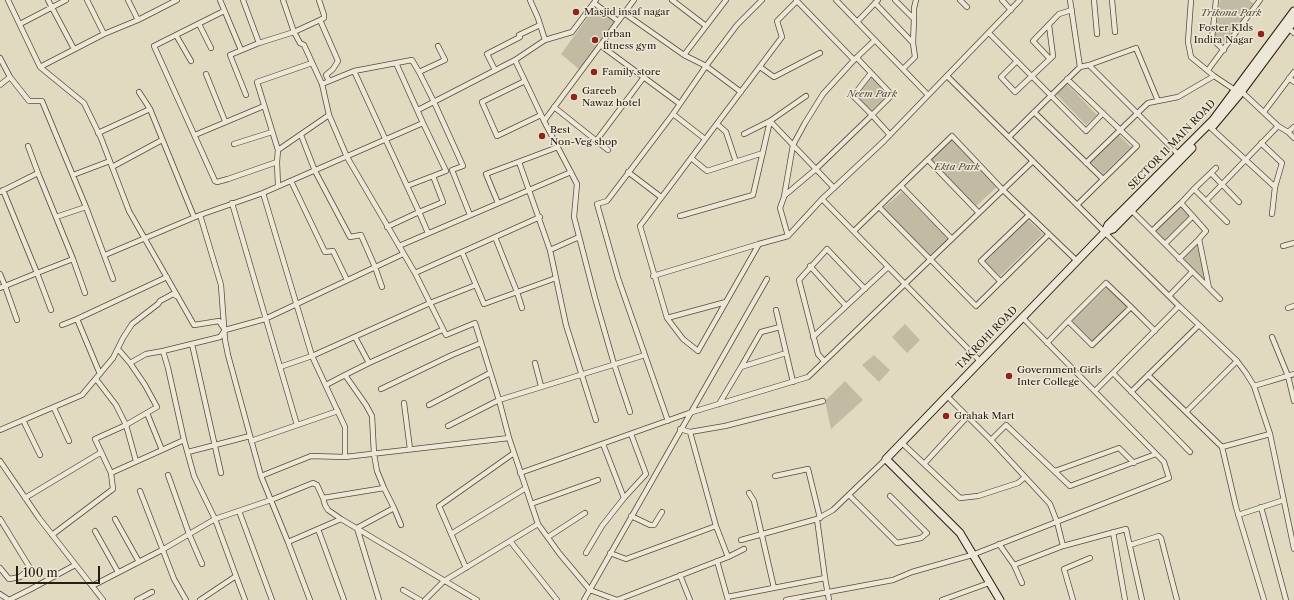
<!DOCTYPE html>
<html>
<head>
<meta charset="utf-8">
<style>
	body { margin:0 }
	#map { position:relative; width:1294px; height:600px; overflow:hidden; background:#e2dac0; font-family:"Libre Caslon Text",serif }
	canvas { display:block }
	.scale { position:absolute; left:16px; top:566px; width:84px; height:18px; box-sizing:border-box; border:2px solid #281b10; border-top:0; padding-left:5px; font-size:12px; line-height:14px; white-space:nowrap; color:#281b10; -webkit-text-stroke:3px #ece7d6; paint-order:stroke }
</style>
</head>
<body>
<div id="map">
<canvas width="1294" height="600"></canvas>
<div class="scale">100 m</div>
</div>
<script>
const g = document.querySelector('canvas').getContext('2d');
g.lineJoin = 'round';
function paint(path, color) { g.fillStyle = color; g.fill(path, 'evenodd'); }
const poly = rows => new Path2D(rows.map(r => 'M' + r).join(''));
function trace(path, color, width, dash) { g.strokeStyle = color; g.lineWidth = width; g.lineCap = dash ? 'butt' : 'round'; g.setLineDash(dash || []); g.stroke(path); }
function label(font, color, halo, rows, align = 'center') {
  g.font = font + ' "Libre Caslon Text",serif'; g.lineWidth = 3; g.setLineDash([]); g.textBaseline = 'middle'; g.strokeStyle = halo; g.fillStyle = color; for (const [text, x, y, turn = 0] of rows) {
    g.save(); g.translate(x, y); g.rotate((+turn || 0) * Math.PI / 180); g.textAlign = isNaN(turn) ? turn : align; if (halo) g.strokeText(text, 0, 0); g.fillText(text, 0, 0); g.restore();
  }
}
paint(poly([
	[1220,0,1249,0,1254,4,1224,45,1215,37],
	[596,6,615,22,580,70,561,54],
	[871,74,890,94,872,112,854,96],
	[1066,83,1097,115,1086,125,1056,94],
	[1119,135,1131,147,1103,174,1091,162],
	[952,138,997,187,974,208,928,161],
	[902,192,948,239,930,255,883,208],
	[1181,205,1190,215,1165,240,1155,230],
	[1028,220,1043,234,1000,276,985,262],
	[1199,241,1206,282,1182,258],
	[1107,287,1127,306,1093,342,1072,321],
	[905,324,920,340,907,353,892,337],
	[874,355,890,370,879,382,862,365],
	[845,381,863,400,831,429,825,401]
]), '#c2baa2');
const street = poly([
	[8,0,40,67,84,103,101,138,129,211,194,325,219,321,225,330],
	[48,0,74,49],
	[87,0,104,34],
	[128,0,138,20],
	[220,0,241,50],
	[243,0,259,43],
	[283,0,294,32,300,43,304,45,322,84],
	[319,0,324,15,324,18,320,20,338,61,333,69,326,75,329,81],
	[672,0,706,26],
	[796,0,854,60],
	[836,0,928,95],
	[895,0,914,19],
	[960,0,967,7],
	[1002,0,1011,10],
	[1094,0,1097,34],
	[1112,0,1115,32],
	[1191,0,1188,42,1191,57,1214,76,1235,90,1242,92,1278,126,1206,201],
	[1216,0,1212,39,1224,50],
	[594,3,618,21],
	[875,3,913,43],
	[224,11,154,46,215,181,217,182,228,179,277,162],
	[624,13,684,55,706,66,741,92],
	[857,22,878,0],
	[20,24,66,0],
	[199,24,211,48],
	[1288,28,1294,33],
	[989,33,1086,131,1103,113],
	[176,35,191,61],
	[545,40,572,32,596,0],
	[600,45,680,104],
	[438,46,445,60,419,72,434,102,463,166,452,170,470,215],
	[684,55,726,0],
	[0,58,10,77,29,101,42,101,86,207,113,279],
	[857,58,892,95,872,115,890,135],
	[1050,59,1033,41,1059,14,1072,10],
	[515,60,544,121,577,184,574,217,595,298,614,364,630,412],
	[1017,61,1001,77,1015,92,1053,56,1049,25],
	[1089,65,1136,48,1158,101],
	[40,67,104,34,138,20,177,0],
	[760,67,774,77,820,53],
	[1080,67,1089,65,1180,156],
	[903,69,915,57,913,43,914,19,914,8,916,0],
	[495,70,487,54,520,37,519,35,540,25],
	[1208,70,1260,0],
	[354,71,419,212,387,227],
	[419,72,412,60,354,71,322,84,329,115,347,157,415,273,446,335,475,323,499,400,645,355],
	[206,74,225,121],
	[947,76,1179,306,1237,361,1246,373,1254,386,1294,374],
	[1289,78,1294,82],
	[1067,79,1137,146,1077,205],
	[525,81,482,102,497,136,541,115],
	[0,85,10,77],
	[139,92,150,109],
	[246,95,230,55,259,43,294,32,320,20],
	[554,107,608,150],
	[418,110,515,60,545,40,538,18,530,0],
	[1034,112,1103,179],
	[1264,112,1294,72],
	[673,114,705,139],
	[544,121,634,0],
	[770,121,834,188],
	[717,124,726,132,736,162],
	[1278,126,1288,132,1294,127],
	[1211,128,1275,187],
	[1288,132,1294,138],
	[98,133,150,109,194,217],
	[744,134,770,121,806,96],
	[195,135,264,106],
	[301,135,315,171,350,237,361,235,375,267,382,287],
	[1009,137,1080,67,1070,0],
	[596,141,644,77],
	[1261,143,1282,163,1275,187,1272,214],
	[234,144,272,132],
	[28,146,38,173],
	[278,150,257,82,312,63],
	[691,158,707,171,763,153],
	[928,160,979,213],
	[519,162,550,250,566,325,596,420],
	[1086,163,1148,103,1178,97,1214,76],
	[112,167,162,140],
	[628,172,661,197],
	[1211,173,1239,202],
	[73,175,110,161],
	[291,181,325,252,333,251,347,280],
	[278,186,277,162,278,150,329,115],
	[407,186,446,171,423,123],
	[901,186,952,239],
	[1194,189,1216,168],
	[0,192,38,173,73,259,37,273,51,310],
	[263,193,312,356,345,427,345,457],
	[784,196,816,169,872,115,853,96,871,73],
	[822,199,979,360],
	[232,203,280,367],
	[498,203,486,174,558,147],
	[1181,203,1194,189,1227,222],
	[879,207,976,306,1049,234],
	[1131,210,1220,299],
	[200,215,221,285,225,340,228,355,261,476],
	[680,216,753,195,770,121],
	[56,217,86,207],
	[854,231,952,136,1003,190,1077,261],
	[1152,231,1181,203,1206,231,1199,239],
	[428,233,419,212,443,202,433,176],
	[788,236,780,208,784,197,793,145,805,123,823,94,854,60,875,40],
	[495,237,517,292,522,308],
	[759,244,698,351,683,339,667,318,640,226,782,37,777,21,797,1],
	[1165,244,1193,216],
	[399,246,571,172],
	[1283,246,1294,243],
	[550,250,579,237],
	[462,252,484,304,556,278],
	[105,255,200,215,263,193,423,123,396,63],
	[73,259,85,293],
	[1179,259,1199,239,1209,288],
	[810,266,846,306],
	[415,273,540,217],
	[0,274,5,286,37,273,3,190],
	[653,276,759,244,788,236,822,199,884,141,1020,0],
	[1000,281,981,261,1029,215],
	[0,288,5,286,17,320],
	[1169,296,1192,272],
	[1131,307,1092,345,1068,321,1106,283,1131,307,1155,331],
	[1288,308,1294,306],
	[776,310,793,382],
	[667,318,726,302],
	[62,325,77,319],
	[355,337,369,363],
	[813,337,888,267],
	[1272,337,1288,376,1294,401],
	[1047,343,1068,321],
	[192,344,221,473],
	[824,361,818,354,799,280,827,249,865,289],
	[130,363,146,354,163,351],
	[535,363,541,386],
	[741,367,761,332,780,327],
	[1113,373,1190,452],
	[100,374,77,319,167,277],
	[1148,375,1186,412],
	[96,379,116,405,126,425,157,407,145,385,130,363,118,349],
	[326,385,345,375],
	[1254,386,1270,434,1294,549],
	[381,389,452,355,481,343],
	[1095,391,1179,306],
	[1131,392,1199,325],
	[946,395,991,440,1006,425,1070,486,1156,454],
	[404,403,410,449],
	[719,404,741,367,786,353],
	[429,405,490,373],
	[54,408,69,441],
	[23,420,40,455],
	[668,421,618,278,597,204,607,201,673,114,706,66,737,25,762,0],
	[297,425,280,367,312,356,430,303,476,285],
	[448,426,499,400,509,438,538,524,559,553,590,590,617,600,728,557,716,526,690,432],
	[680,429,690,432,725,426,823,401],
	[0,430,82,395,113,358,123,338,132,324,158,304,160,301,173,294,178,297],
	[184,440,168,368,163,351,220,337,225,330,265,319,403,254],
	[991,440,1050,504,1057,522,1063,546,1014,565],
	[251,441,338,411],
	[901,442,960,498,978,496,1018,483,1025,477],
	[603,444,624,498],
	[1222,447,1186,412,1237,361],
	[188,452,250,436],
	[0,461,39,518,103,600],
	[136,461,126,425,95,439,111,473,162,450],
	[924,464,967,417],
	[1055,471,1119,448,1134,463],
	[520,473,689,413,808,377,1033,161],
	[168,475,189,534,202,564],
	[775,476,808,469,820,518],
	[384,488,323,498,325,505,328,510,341,519,477,600],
	[140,491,174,579,186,600],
	[749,493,754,501,774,588],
	[849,495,897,543,921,538,927,533,890,496],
	[25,498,100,453],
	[531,504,598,480],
	[1261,507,1286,600],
	[394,508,401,525],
	[239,511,272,600],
	[1238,515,1284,500],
	[631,516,650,525,654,525,662,512],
	[0,519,30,568,20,577,9,579,0,568],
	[115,519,139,562],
	[817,519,825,578,829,600],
	[318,529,344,600],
	[95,531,118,572],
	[1113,532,1125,600],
	[451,534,526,488],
	[52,535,113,489,111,473],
	[548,537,585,513],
	[741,540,817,519,833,510,886,459],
	[510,541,557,600],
	[288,542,341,519],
	[999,544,1014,565,1022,583],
	[1130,545,1159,536,1161,538,1177,600],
	[1063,546,1126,529,1142,600],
	[586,553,602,526,624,498,646,474,631,434],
	[610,553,626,559,716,526],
	[728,557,744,549],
	[717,561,728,600],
	[466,568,439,506,514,453],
	[680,575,690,600],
	[236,576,245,600],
	[92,586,162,550,215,519,194,476,184,440,162,450,147,413],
	[403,590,420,600],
	[0,594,9,600],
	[727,597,825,578],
	[9,600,31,589,75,565],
	[137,600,152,592],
	[200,600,236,576,215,519,271,500,313,483,317,485,323,498],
	[310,600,288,542,261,476,311,456,345,457,509,438],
	[379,600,357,528,394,508,384,488,377,471,374,454,372,416,366,405,345,375,369,363,442,330],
	[425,600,444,581,538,524],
	[584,600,767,279],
	[786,600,893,580,912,572,972,555,1169,478,1164,462,1022,317],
	[942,600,989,583],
	[1073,600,1064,569,1090,558],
	[1264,600,1236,507,1222,447,1270,434]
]);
const secondary = poly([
	[1213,126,1239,95,1294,21],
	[1105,232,1113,229,1192,148],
	[1000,600,960,533,886,459,1105,232,1108,225,1213,120,1294,11]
]);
trace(street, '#564b3c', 6);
trace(secondary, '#281b10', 9);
trace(street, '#ece7d6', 4.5);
trace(secondary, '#ece7d6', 7);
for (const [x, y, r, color] of [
	[576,12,4,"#8f2418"],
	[1261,34,4,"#8f2418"],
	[595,40,4,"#8f2418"],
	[594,72,4,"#8f2418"],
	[574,97,4,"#8f2418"],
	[542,136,4,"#8f2418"],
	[1009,376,4,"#8f2418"],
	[946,416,4,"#8f2418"]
]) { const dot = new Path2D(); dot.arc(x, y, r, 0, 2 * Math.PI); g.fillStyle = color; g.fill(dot); trace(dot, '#ece7d6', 1.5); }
label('10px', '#281b10', '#ece7d6', [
	["Masjid insaf nagar",584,12],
	["Foster KIds",1253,28,"right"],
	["Indira Nagar",1253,40,"right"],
	["urban",603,34],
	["fitness gym",603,46],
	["Family store",602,72],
	["Gareeb",582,91],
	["Nawaz hotel",582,103],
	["Best",550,130],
	["Non-Veg shop",550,142],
	["Government Girls",1017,370],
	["Inter College",1017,382],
	["Grahak Mart",954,416]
], 'left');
label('italic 10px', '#564b3c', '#ece7d6', [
	["Trikona Park",1231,13],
	["Neem Park",872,94],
	["Ekta Park",957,167]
]);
label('10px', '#281b10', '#ece7d6', [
	["SECTOR 11 MAIN ROAD",1172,145,-46],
	["TAKROHI ROAD",987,338,-46]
]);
</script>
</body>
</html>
